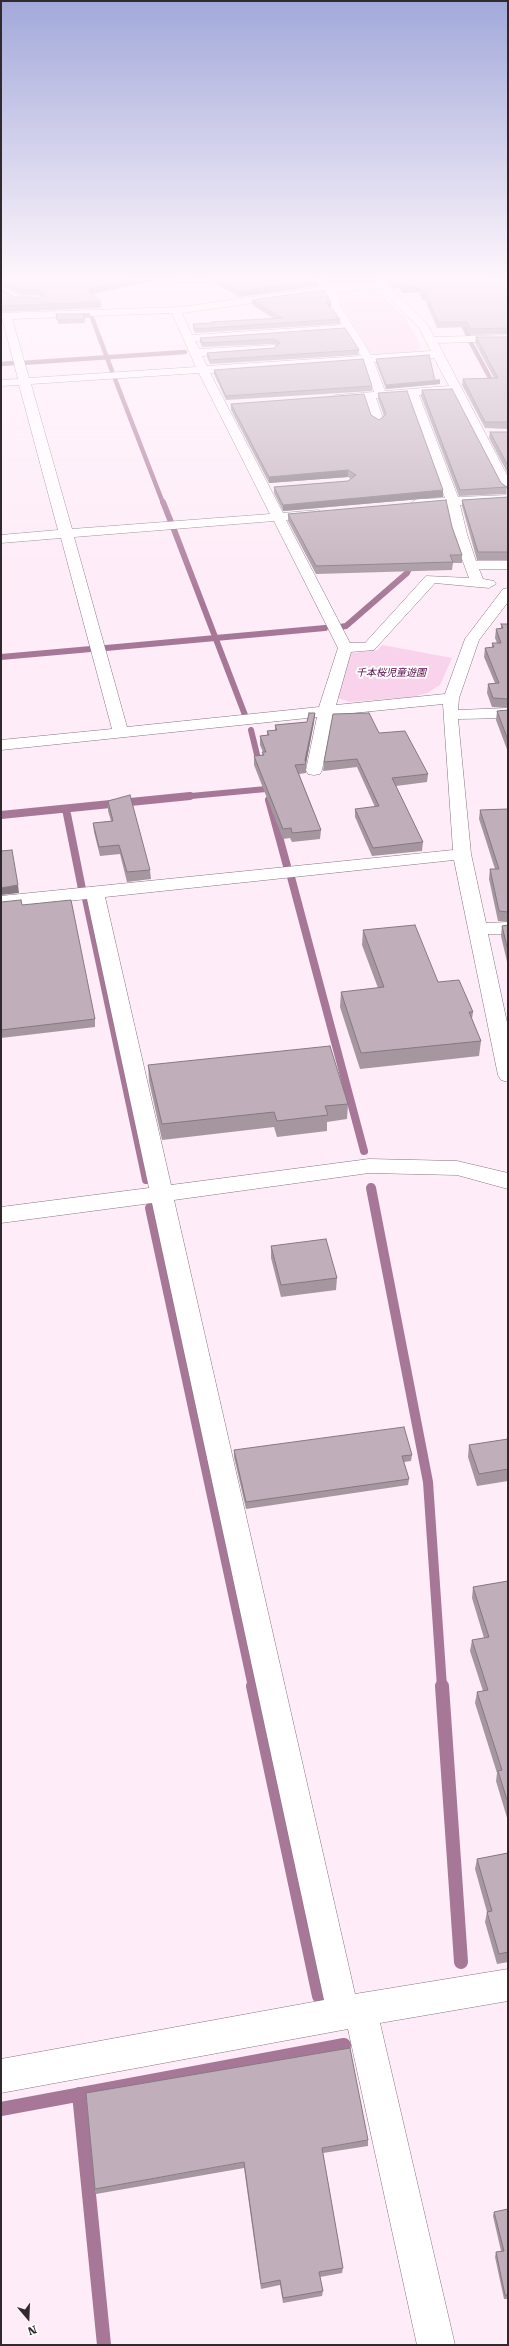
<!DOCTYPE html>
<html>
<head>
<meta charset="utf-8">
<style>
	body { margin:0 }
	#map { position:relative; width:509px; height:2346px; overflow:hidden; background:#feecf8; font-family:"Roboto Serif",serif }
	canvas { display:block }
	.frame { position:absolute; inset:0; border:2px solid #30292d; pointer-events:none }
	.north { position:absolute; left:8px; top:2298px; width:40px; height:40px; -webkit-text-stroke:3px #fff; paint-order:stroke; rotate:161deg; font-size:11px; font-weight:700; line-height:16px; text-align:center; color:#30292d }
	.north::after { content:''; display:block; margin:auto; width:14px; height:18px; background:#30292d; clip-path:polygon(50% 0,100% 100%,50% 72%,0 100%) }
</style>
</head>
<body>
<div id="map">
<canvas width="509" height="2346"></canvas>
<div class="frame"></div>
<div class="north">N</div>
</div>
<script>
const g = document.querySelector('canvas').getContext('2d');
g.lineJoin = 'round';
function paint(path, color) { g.fillStyle = color; g.fill(path, 'evenodd'); }
const poly = rows => new Path2D(rows.map(r => 'M' + r).join(''));
function trace(path, color, width, dash) { g.strokeStyle = color; g.lineWidth = width; g.lineCap = dash ? 'butt' : 'round'; g.setLineDash(dash || []); g.stroke(path); }
function label(font, color, halo, rows, align = 'center') {
  g.font = font + ' "Roboto Serif","Noto Sans JP",serif'; g.lineWidth = 4; g.setLineDash([]); g.textBaseline = 'middle'; g.strokeStyle = halo; g.fillStyle = color; for (const [text, x, y, turn = 0] of rows) {
    g.save(); g.translate(x, y); g.rotate((+turn || 0) * Math.PI / 180); g.textAlign = isNaN(turn) ? turn : align; if (halo) g.strokeText(text, 0, 0); g.fillText(text, 0, 0); g.restore();
  }
}
paint(poly([
	[373,288,404,316,419,342,421,349,409,353,378,354,370,352,346,311,339,293,340,290],
	[382,645,452,658,440,685,427,693,412,697,350,702,335,697,347,654,378,650]
]), '#f9d2ec');
trace(poly([
	[91,315,112,371],
	[459,317,469,337],
	[470,341,496,389],
	[22,363,185,352],
	[1,364,14,363],
	[115,379,163,503]
]), '#a77797', 4.5);
trace(poly([
	[163,502,171,522],
	[173,527,245,715],
	[340,627,346,626,407,573,413,561],
	[106,648,325,628],
	[1,657,91,649],
	[251,730,260,767],
	[180,797,266,789]
]), '#a77797', 6);
trace(poly([
	[269,800,287,866],
	[66,809,82,889],
	[1,815,190,796],
	[291,877,364,1151],
	[86,899,146,1180]
]), '#a77797', 8);
trace(poly([
	[371,1188,428,1482,442,1687],
	[150,1208,253,1687]
]), '#a77797', 10);
trace(poly([
	[253,1686,319,1996],
	[442,1686,461,1962],
	[79,2094,104,2345],
	[1,2109,344,2045]
]), '#a77797', 14);
const minor = poly([
	[370,277,380,277,428,325,434,337,508,335,508,341,438,343,508,477,508,493,502,489,452,392,419,395,458,497,508,495,508,503,460,505,467,534,476,561,508,561,508,569,479,569,483,579,494,581,496,584,489,588,435,583,374,650,351,652,336,705,445,694,465,639,503,589,508,588,508,602,479,640,459,698,458,710,508,708,508,718,458,719,471,854,486,923,508,922,508,934,488,934,508,1027,508,1082,501,1080,498,1075,454,860,105,897,171,1185,369,1159,457,1161,508,1173,508,1189,457,1175,369,1173,174,1200,355,1994,508,1969,508,2001,380,2023,455,2345,417,2345,348,2029,1,2093,1,2059,324,2000,152,1203,1,1223,1,1207,149,1188,87,899,1,908,1,896,453,850,443,704,333,715,322,770,320,774,314,775,308,774,306,770,317,717,1,750,1,740,112,729,61,538,1,543,1,535,58,530,19,385,1,386,1,380,18,379,1,313,181,307,321,287,315,281,320,278,332,286,375,283,370,277],
	[380,288,419,328,431,351,371,355,342,308,336,292,380,288],
	[326,293,342,325,192,335,182,313,326,293],
	[172,313,196,367,29,378,12,319,172,313],
	[346,331,361,356,207,366,202,356,274,351,279,348,274,345,199,349,195,341,346,331],
	[434,358,449,386,385,391,374,362,434,358],
	[364,362,374,392,336,395,330,398,336,401,365,399,372,421,378,425,384,421,376,398,408,396,445,498,417,499,411,503,417,507,447,506,453,534,469,578,426,576,365,643,350,643,286,520,318,518,325,514,318,510,283,513,210,373,364,362],
	[199,373,270,514,72,529,31,384,199,373],
	[274,521,338,648,319,707,127,727,74,537,274,521],
	[479,277,489,277,491,279,486,282,479,277],
	[1,286,22,297,38,296,43,299,38,302,16,302,1,293,1,286]
]);
trace(minor, '#867681', 1);
paint(minor, '#fff');
paint(poly([
	[1,277,200,277,162,281,160,279,93,294,101,302,101,308,1,312,1,289,15,297,38,298,40,296,39,295,22,295,1,286],
	[204,277,319,277,317,279,318,286,239,297],
	[319,277,372,277,372,282,332,284],
	[381,277,482,277,483,280,508,280,508,334,470,335,466,327,437,328,425,300,422,300,419,292,403,293,399,288,393,288],
	[325,290,325,293,329,300,331,302,331,307,330,307,340,319,340,324,195,333,193,329,193,324,211,323,211,322,275,319,252,305,252,300],
	[56,314,90,314,91,318,84,318,85,323,58,324],
	[345,328,359,350,358,355,210,364,207,357,207,353,274,348,277,346,274,344,202,347,200,342,200,338],
	[476,337,508,337,508,429,485,428,462,385,463,379,494,378,475,343],
	[376,359,435,380,440,384,386,389,376,363],
	[214,370,372,386,372,391,226,400,214,374],
	[422,390,501,483,507,487,506,494,459,496,421,396],
	[378,393,443,497,283,511,274,493,274,487,348,481,351,479,348,477,269,483,231,410,231,404,371,415,379,420,384,416,378,399],
	[490,432,508,432,508,474,489,438],
	[508,497,508,560,477,560,462,506,462,500],
	[288,514,452,527,462,555,462,563,453,563,452,570,316,574,288,521],
	[501,624,508,624,508,708,492,707,487,693,488,684,495,683,484,657,485,648,492,648,492,643,497,643,495,638,496,629,501,629],
	[508,710,508,752,496,720,497,711],
	[315,713,314,722,306,763,306,773,299,774,321,830,320,839,292,842,290,838,283,839,254,765,254,756,262,755,263,752,260,745,260,736,267,735,267,731,275,730,275,725,307,722],
	[379,733,428,774,427,782,396,786,423,842,422,851,372,856,355,817,355,809,375,807,357,767,323,771,324,762],
	[108,801,150,870,151,879,127,882,120,854,100,856,94,832,93,823,111,821,108,811],
	[508,809,508,922,498,921,489,879,490,869,495,869,479,819,480,810],
	[1,902,22,905,95,1019,95,1027,1,1038],
	[508,925,508,966,501,936,502,926],
	[363,930,438,982,473,1012,472,1019,481,1041,479,1056,360,1069,340,1007,341,992,378,988,362,945],
	[148,1065,348,1104,347,1119,327,1122,327,1131,277,1137,274,1127,162,1140,149,1081],
	[271,1246,337,1278,336,1290,281,1297,271,1258],
	[508,1439,508,1481,477,1486,468,1457,469,1445],
	[234,1450,412,1455,411,1461,404,1462,409,1479,408,1485,246,1509,234,1457],
	[508,1581,508,1821,496,1781,497,1773,475,1703,477,1692,483,1691,470,1651,472,1640,484,1638,472,1598,473,1587],
	[508,1853,508,1962,497,1964,485,1922,487,1912,475,1869,477,1859],
	[368,2140,368,2146,323,2153,343,2268,342,2273,320,2277,323,2291,322,2296,283,2303,280,2285,261,2289,244,2168,96,2194,95,2189],
	[508,2209,508,2299,504,2299,495,2257,496,2252,501,2251,493,2216,494,2212]
]), '#a596a0');
paint(poly([
	[143,277,160,277,160,279,88,294,88,289],
	[162,277,200,277,162,281],
	[361,277,372,277,372,282,332,284,333,279],
	[318,280,318,286,239,297,239,291],
	[399,282,399,288,393,288,394,283],
	[419,286,419,292,403,293,404,287],
	[331,302,331,307,326,307,326,303],
	[440,380,440,384,386,389,386,385],
	[348,470,348,477,269,483,269,477],
	[443,490,443,497,283,511,283,505],
	[315,713,314,722,306,764,305,760],
	[18,885,19,893,1,895,1,888]
]), '#867a82');
const building = poly([
	[1,277,143,277,88,289,101,302,1,306,1,289,15,297,38,298,44,294,38,289,22,290,1,280,1,277],
	[214,277,315,277,318,280,239,291,214,277],
	[329,277,361,277,333,279,329,277],
	[388,277,482,277,483,280,508,280,508,328,471,329,467,322,438,322,426,294,422,294,419,286,404,287,399,282,394,283,388,277],
	[325,290,324,291,329,298,327,298,331,302,326,303,340,319,195,329,193,324,212,323,211,322,282,318,252,300,325,290],
	[56,314,90,314,83,314,85,319,57,320,56,314],
	[345,328,359,350,210,360,207,353,274,348,280,343,274,339,202,343,200,338,345,328],
	[476,337,508,337,508,422,485,422,463,379,498,378,476,337],
	[429,355,435,380,440,380,386,385,376,359,429,355],
	[363,359,372,386,226,396,214,370,363,359],
	[452,389,501,483,507,487,460,490,422,390,452,389],
	[407,391,443,490,283,505,274,487,348,481,356,475,348,470,269,477,231,404,364,394,371,415,379,420,386,414,378,393,407,391],
	[490,432,508,432,508,466,490,432],
	[508,497,508,552,478,552,462,500,508,497],
	[446,500,452,527,462,555,450,555,453,562,316,566,288,514,446,500],
	[501,624,508,624,508,699,493,698,488,684,499,683,485,648,494,647,492,643,501,643,496,629,503,628,501,624],
	[508,710,508,740,497,711,508,710],
	[309,713,315,713,305,760,306,764,295,765,321,830,292,833,291,828,283,829,254,756,264,755,262,752,266,752,260,736,269,735,267,731,277,730,275,725,307,722,309,713],
	[369,713,379,733,405,731,428,774,392,778,423,842,373,848,355,809,379,806,357,759,324,762,333,714,369,713],
	[130,795,150,870,127,872,119,845,99,847,93,823,113,821,108,801,130,795],
	[508,809,508,912,499,911,490,869,499,869,480,810,508,809],
	[12,850,18,885,1,888,1,851,12,850],
	[21,900,22,905,71,900,95,1019,1,1030,1,902,21,900],
	[415,925,438,982,459,980,473,1012,469,1012,481,1041,361,1053,341,992,384,987,363,930,415,925],
	[508,925,508,951,502,926,508,925],
	[330,1046,348,1104,325,1106,328,1115,277,1121,274,1112,162,1124,148,1065,330,1046],
	[326,1239,337,1278,281,1285,271,1246,326,1239],
	[404,1427,412,1455,402,1456,409,1479,246,1502,234,1450,404,1427],
	[508,1439,508,1469,479,1474,469,1445,508,1439],
	[508,1581,508,1803,498,1771,502,1770,477,1692,488,1690,472,1640,489,1637,473,1587,508,1581],
	[508,1853,508,1952,499,1954,487,1912,492,1911,477,1859,508,1853],
	[350,2048,368,2140,322,2148,343,2268,319,2272,323,2291,283,2298,280,2280,261,2284,244,2162,95,2189,86,2093,350,2048],
	[508,2209,508,2295,505,2295,496,2252,504,2251,494,2212,508,2209]
]);
paint(building, '#c0afba');
trace(building, '#867a82', 1);
const sky = g.createLinearGradient(0, 0, 0, 605);
sky.addColorStop(0, '#a2a9da');
sky.addColorStop(0.46, '#fff6fc');
sky.addColorStop(1, '#fff6fc00');
g.fillStyle = sky;
g.fillRect(0, 0, 509, 605);
label('italic 10px', '#550745', '#fff', [
	["千本桜児童遊園",391,673]
]);
</script>
</body>
</html>
